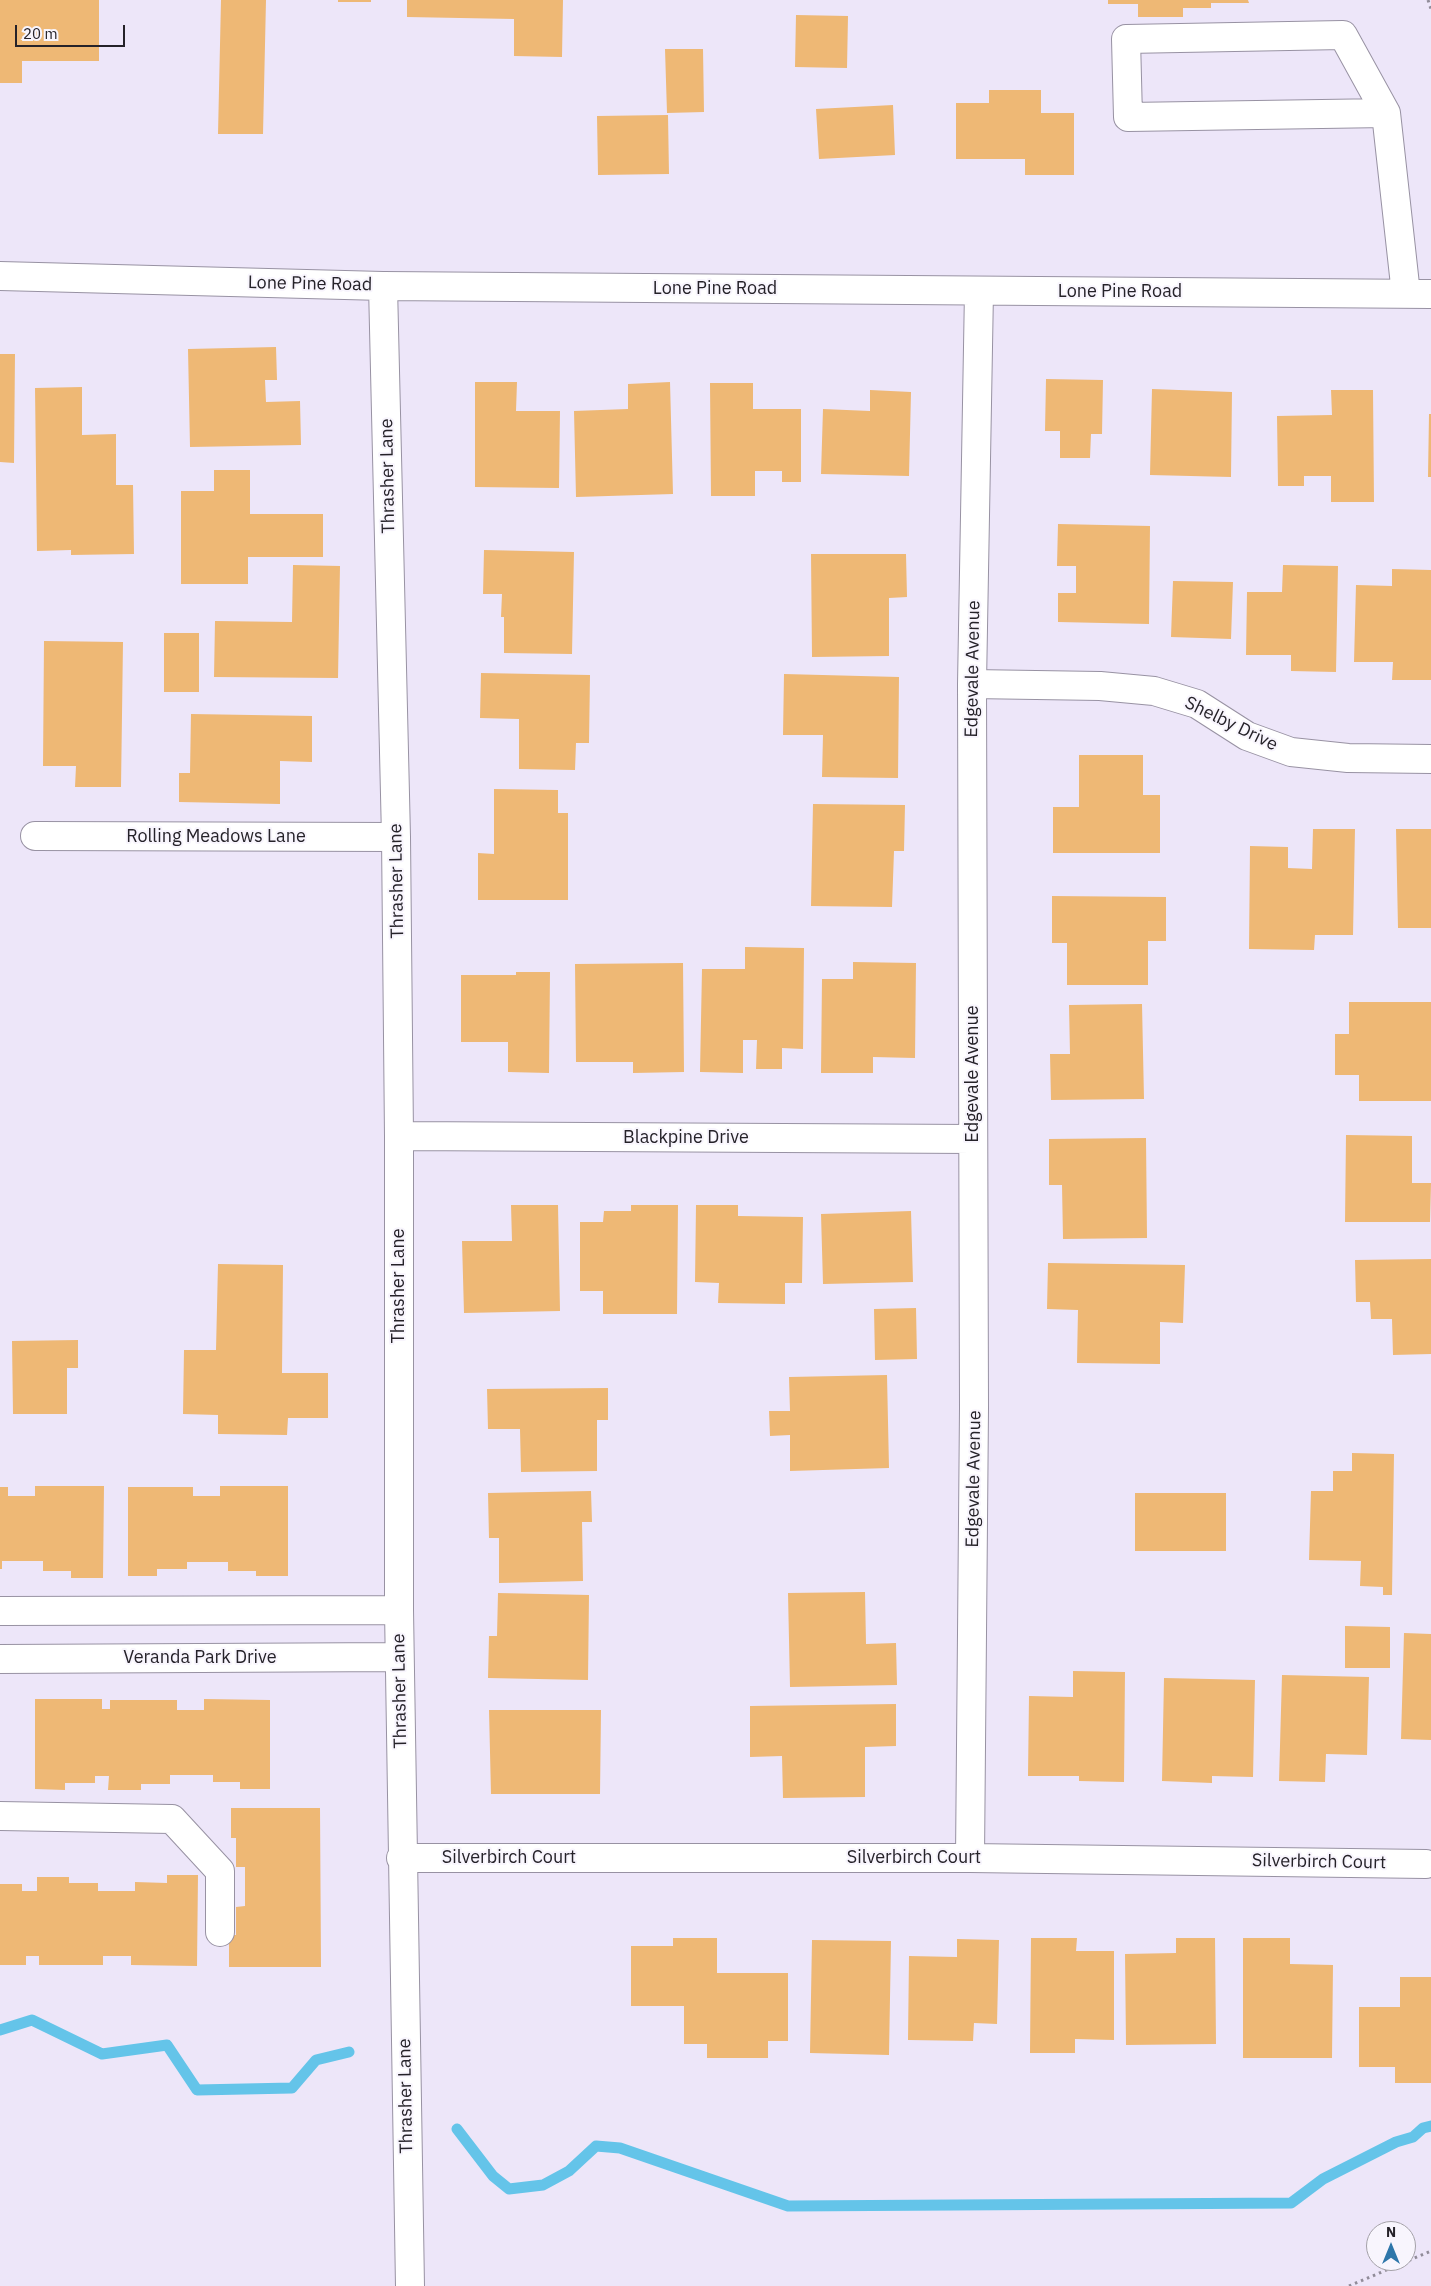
<!DOCTYPE html>
<html>
<head>
<meta charset="utf-8">
<style>
	body { margin:0 }
	#map { position:relative; width:1431px; height:2286px; overflow:hidden; background:#ede6f9; font-family:"IBM Plex Sans",sans-serif }
	canvas { display:block }
	.north { position:absolute; left:1366px; top:2221px; width:50px; height:50px; box-sizing:border-box; background:#f8f5fd; border:1px solid #a4a1a8; border-radius:50%; rotate:0deg; font-size:14px; font-weight:700; line-height:20px; text-align:center; color:#252229 }
	.north::after { content:''; display:block; margin:auto; width:18px; height:22px; background:#2e76aa; clip-path:polygon(50% 0,100% 100%,50% 72%,0 100%) }
	.scale { position:absolute; left:15px; top:25px; width:110px; height:22px; box-sizing:border-box; border:2px solid #252229; border-top:0; padding-left:6px; font-size:15px; line-height:18px; white-space:nowrap; color:#252229; -webkit-text-stroke:4px #f8f5fd; paint-order:stroke }
</style>
</head>
<body>
<div id="map">
<canvas width="1431" height="2286"></canvas>
<div class="north">N</div>
<div class="scale">20 m</div>
</div>
<script>
const g = document.querySelector('canvas').getContext('2d');
g.lineJoin = 'round';
const poly = rows => new Path2D(rows.map(r => 'M' + r).join(''));
function trace(path, color, width, dash) { g.strokeStyle = color; g.lineWidth = width; g.lineCap = dash ? 'butt' : 'round'; g.setLineDash(dash || []); g.stroke(path); }
function paint(path, color) { g.fillStyle = color; g.fill(path, 'evenodd'); }
function label(font, color, halo, rows, align = 'center') {
  g.font = font + ' "IBM Plex Sans",sans-serif'; g.lineWidth = 4; g.setLineDash([]); g.textBaseline = 'middle'; g.strokeStyle = halo; g.fillStyle = color; for (const [text, x, y, turn = 0] of rows) {
    g.save(); g.translate(x, y); g.rotate((+turn || 0) * Math.PI / 180); g.textAlign = isNaN(turn) ? turn : align; if (halo) g.strokeText(text, 0, 0); g.fillText(text, 0, 0); g.restore();
  }
}
trace(poly([
	[0,2030,32,2020,102,2054,167,2045,197,2090,292,2088,316,2060,349,2052],
	[457,2129,493,2176,509,2189,543,2185,569,2171,596,2146,620,2148,788,2206,1291,2203,1323,2179,1396,2142,1413,2137,1423,2128,1431,2126]
]), '#64c4e9', 11);
paint(poly([
	[0,0,99,0,99,61,22,61,22,83,0,83],
	[221,0,266,0,263,134,218,134],
	[338,0,371,0,371,2,338,2],
	[407,0,563,0,562,57,514,56,514,19,407,17],
	[1108,0,1248,0,1249,3,1211,3,1211,8,1183,8,1183,17,1138,17,1138,4,1108,4],
	[796,15,848,16,847,68,795,67],
	[665,49,703,49,704,112,667,113],
	[989,90,1041,90,1041,113,1074,113,1074,175,1025,175,1025,159,956,159,956,103,989,103],
	[893,105,895,155,819,159,816,109],
	[668,115,669,174,598,175,597,116],
	[276,347,277,380,265,380,266,402,300,401,301,445,190,447,188,349],
	[0,354,15,354,14,463,0,462],
	[1046,379,1103,380,1102,434,1091,434,1090,458,1060,458,1060,431,1045,431],
	[475,382,517,382,516,411,560,411,559,488,475,487],
	[670,382,673,494,576,497,574,411,628,409,628,384],
	[710,383,753,383,753,409,801,409,801,482,782,482,782,471,755,471,755,496,711,496],
	[82,387,82,435,116,434,116,485,133,485,134,554,71,555,71,550,37,551,35,388],
	[1152,389,1232,392,1231,477,1150,475],
	[870,390,911,392,909,476,821,474,823,409,870,411],
	[1331,390,1373,390,1374,502,1331,502,1331,476,1304,476,1304,486,1278,486,1277,416,1332,415],
	[1429,414,1431,414,1431,477,1428,477],
	[214,470,250,470,250,514,323,514,323,557,248,557,248,584,181,584,181,491,214,491],
	[1058,524,1150,526,1149,624,1058,622,1058,593,1076,593,1076,566,1057,566],
	[484,550,574,552,572,654,504,653,504,617,501,617,502,594,483,594],
	[811,554,906,554,907,597,889,598,889,656,812,657],
	[293,565,340,566,338,678,214,677,215,621,292,622],
	[1283,565,1338,566,1336,672,1291,671,1291,655,1246,655,1247,592,1282,592],
	[1392,569,1431,570,1431,680,1392,680,1393,662,1354,662,1356,585,1392,586],
	[1173,581,1233,582,1231,639,1171,637],
	[164,633,199,633,199,692,164,692],
	[44,641,123,642,121,787,75,787,76,766,43,766],
	[481,673,590,675,589,743,576,743,575,770,519,769,519,719,480,718],
	[784,674,899,677,898,778,822,777,823,735,783,735],
	[191,714,312,716,312,762,280,761,280,804,179,802,179,773,190,773],
	[1079,755,1143,755,1143,795,1160,795,1160,853,1053,853,1053,807,1079,807],
	[494,789,558,790,558,813,568,813,568,900,478,900,478,853,494,854],
	[813,804,905,805,904,851,894,851,892,907,811,906],
	[1313,829,1355,829,1353,935,1315,935,1314,950,1249,949,1250,846,1288,847,1288,868,1312,869],
	[1396,829,1431,829,1431,928,1398,928],
	[1052,896,1166,897,1166,941,1148,941,1148,985,1067,985,1067,943,1052,943],
	[745,947,804,948,803,1049,782,1048,782,1069,756,1069,757,1040,743,1040,743,1073,700,1072,702,969,745,969],
	[853,962,916,963,915,1058,873,1057,873,1073,821,1073,822,979,853,979],
	[683,963,684,1072,633,1073,633,1062,576,1062,575,964],
	[516,972,550,972,549,1073,508,1072,508,1042,461,1042,461,975,516,975],
	[1349,1002,1431,1002,1431,1101,1359,1101,1359,1075,1335,1075,1335,1034,1349,1034],
	[1142,1004,1144,1099,1051,1100,1050,1054,1070,1054,1069,1005],
	[1346,1135,1412,1136,1412,1183,1431,1183,1430,1222,1345,1222],
	[1146,1138,1147,1238,1063,1239,1062,1185,1049,1185,1049,1139],
	[511,1205,558,1205,560,1311,464,1313,462,1241,512,1241],
	[631,1205,678,1205,677,1314,603,1314,603,1291,580,1291,580,1222,603,1222,604,1211,631,1211],
	[696,1205,738,1205,738,1216,803,1217,802,1283,785,1283,785,1304,718,1303,719,1283,695,1282],
	[911,1211,913,1282,823,1284,821,1214],
	[1431,1259,1431,1354,1393,1355,1392,1319,1371,1319,1370,1302,1356,1302,1355,1260],
	[1048,1263,1185,1265,1183,1323,1160,1322,1160,1364,1077,1363,1078,1310,1047,1309],
	[218,1264,283,1265,282,1373,328,1373,328,1418,288,1418,287,1435,218,1434,218,1415,183,1414,184,1350,216,1350],
	[916,1308,917,1359,875,1360,874,1309],
	[78,1340,78,1368,67,1368,67,1414,13,1414,12,1341],
	[887,1375,889,1468,790,1471,790,1435,770,1436,769,1411,790,1411,789,1377],
	[608,1388,608,1420,597,1420,597,1471,521,1472,520,1429,488,1429,487,1389],
	[1352,1453,1394,1454,1392,1595,1383,1595,1383,1587,1360,1586,1361,1561,1309,1560,1311,1491,1333,1491,1333,1471,1352,1471],
	[35,1486,104,1486,103,1578,71,1578,71,1571,43,1571,43,1561,2,1561,2,1569,0,1569,0,1487,8,1487,8,1496,35,1496],
	[220,1486,288,1486,288,1576,256,1576,256,1571,228,1571,228,1562,187,1562,187,1569,157,1569,157,1576,128,1576,128,1487,193,1487,193,1496,220,1496],
	[591,1491,592,1522,582,1522,583,1581,499,1583,499,1538,489,1538,488,1493],
	[1135,1493,1226,1493,1226,1551,1135,1551],
	[865,1592,866,1644,896,1643,897,1685,790,1687,788,1593],
	[498,1593,589,1595,588,1680,488,1678,489,1636,497,1636],
	[1345,1626,1390,1627,1390,1668,1345,1668],
	[1404,1633,1431,1634,1431,1740,1401,1739],
	[1073,1671,1125,1672,1124,1782,1079,1781,1079,1776,1028,1776,1029,1696,1073,1697],
	[1282,1675,1369,1677,1367,1755,1326,1754,1325,1782,1279,1781],
	[1164,1678,1255,1680,1253,1777,1212,1776,1212,1783,1162,1781],
	[35,1699,102,1699,102,1709,110,1709,110,1700,177,1700,177,1710,204,1710,204,1699,270,1700,270,1789,240,1789,240,1782,213,1782,213,1775,170,1775,170,1784,141,1784,141,1790,108,1790,109,1776,95,1776,95,1783,65,1783,65,1790,35,1789],
	[896,1704,896,1746,865,1747,865,1797,783,1798,782,1756,750,1757,750,1706],
	[489,1710,601,1710,600,1794,491,1794],
	[231,1808,320,1808,321,1967,229,1967,229,1935,236,1935,236,1907,245,1906,245,1867,236,1867,236,1838,231,1838],
	[167,1875,198,1875,197,1966,131,1965,131,1956,103,1956,103,1965,39,1965,39,1956,26,1956,26,1965,0,1965,0,1884,22,1884,22,1891,37,1891,37,1877,69,1877,69,1883,98,1883,98,1891,135,1891,135,1882,167,1883],
	[673,1938,717,1938,717,1973,788,1973,788,2041,768,2041,768,2058,707,2058,707,2044,684,2044,684,2006,631,2006,631,1946,673,1946],
	[1031,1938,1077,1938,1076,1951,1114,1951,1114,2040,1075,2039,1075,2053,1030,2053],
	[1176,1938,1215,1938,1216,2044,1126,2045,1125,1954,1176,1953],
	[1243,1938,1290,1938,1290,1964,1333,1965,1332,2058,1243,2058],
	[957,1939,999,1940,997,2024,974,2023,973,2041,908,2040,909,1956,957,1957],
	[812,1940,891,1941,889,2055,810,2053],
	[1400,1977,1431,1977,1431,2083,1395,2083,1395,2067,1359,2067,1359,2007,1400,2007]
]), '#eeb875');
const minor = poly([
	[1386,113,1128,117,1126,39,1343,35,1386,113,1406,294],
	[0,276,383,286,1431,294],
	[383,286,396,837,399,1136,399,1610,410,2286],
	[972,684,1100,686,1154,691,1197,704,1247,736,1291,752,1348,758,1431,759],
	[35,836,396,837],
	[399,1136,973,1139],
	[0,1611,399,1610],
	[0,1659,399,1657],
	[0,1816,172,1819,220,1871,220,1932],
	[401,1858,970,1858,1426,1864],
	[970,1858,974,1408,972,684,979,291]
]);
trace(minor, '#9892a3', 30);
trace(poly([
	[1428,0,1431,9],
	[1349,2286,1431,2251]
]), '#918c99', 3, [2.5, 4]);
trace(minor, '#fff', 28);
label('18px', '#252229', '#f8f5fd', [
	["Lone Pine Road",310,284,1],
	["Lone Pine Road",715,289],
	["Lone Pine Road",1120,292],
	["Thrasher Lane",388,476,-91],
	["Edgevale Avenue",973,669,-89],
	["Shelby Drive",1231,724,26],
	["Rolling Meadows Lane",216,837],
	["Thrasher Lane",397,881,-91],
	["Edgevale Avenue",973,1074,-90],
	["Blackpine Drive",686,1138],
	["Thrasher Lane",399,1286,-90],
	["Edgevale Avenue",974,1479,-89],
	["Veranda Park Drive",200,1658],
	["Thrasher Lane",400,1691,-91],
	["Silverbirch Court",509,1858],
	["Silverbirch Court",914,1858],
	["Silverbirch Court",1319,1862,1],
	["Thrasher Lane",406,2096,-91]
]);
</script>
</body>
</html>
